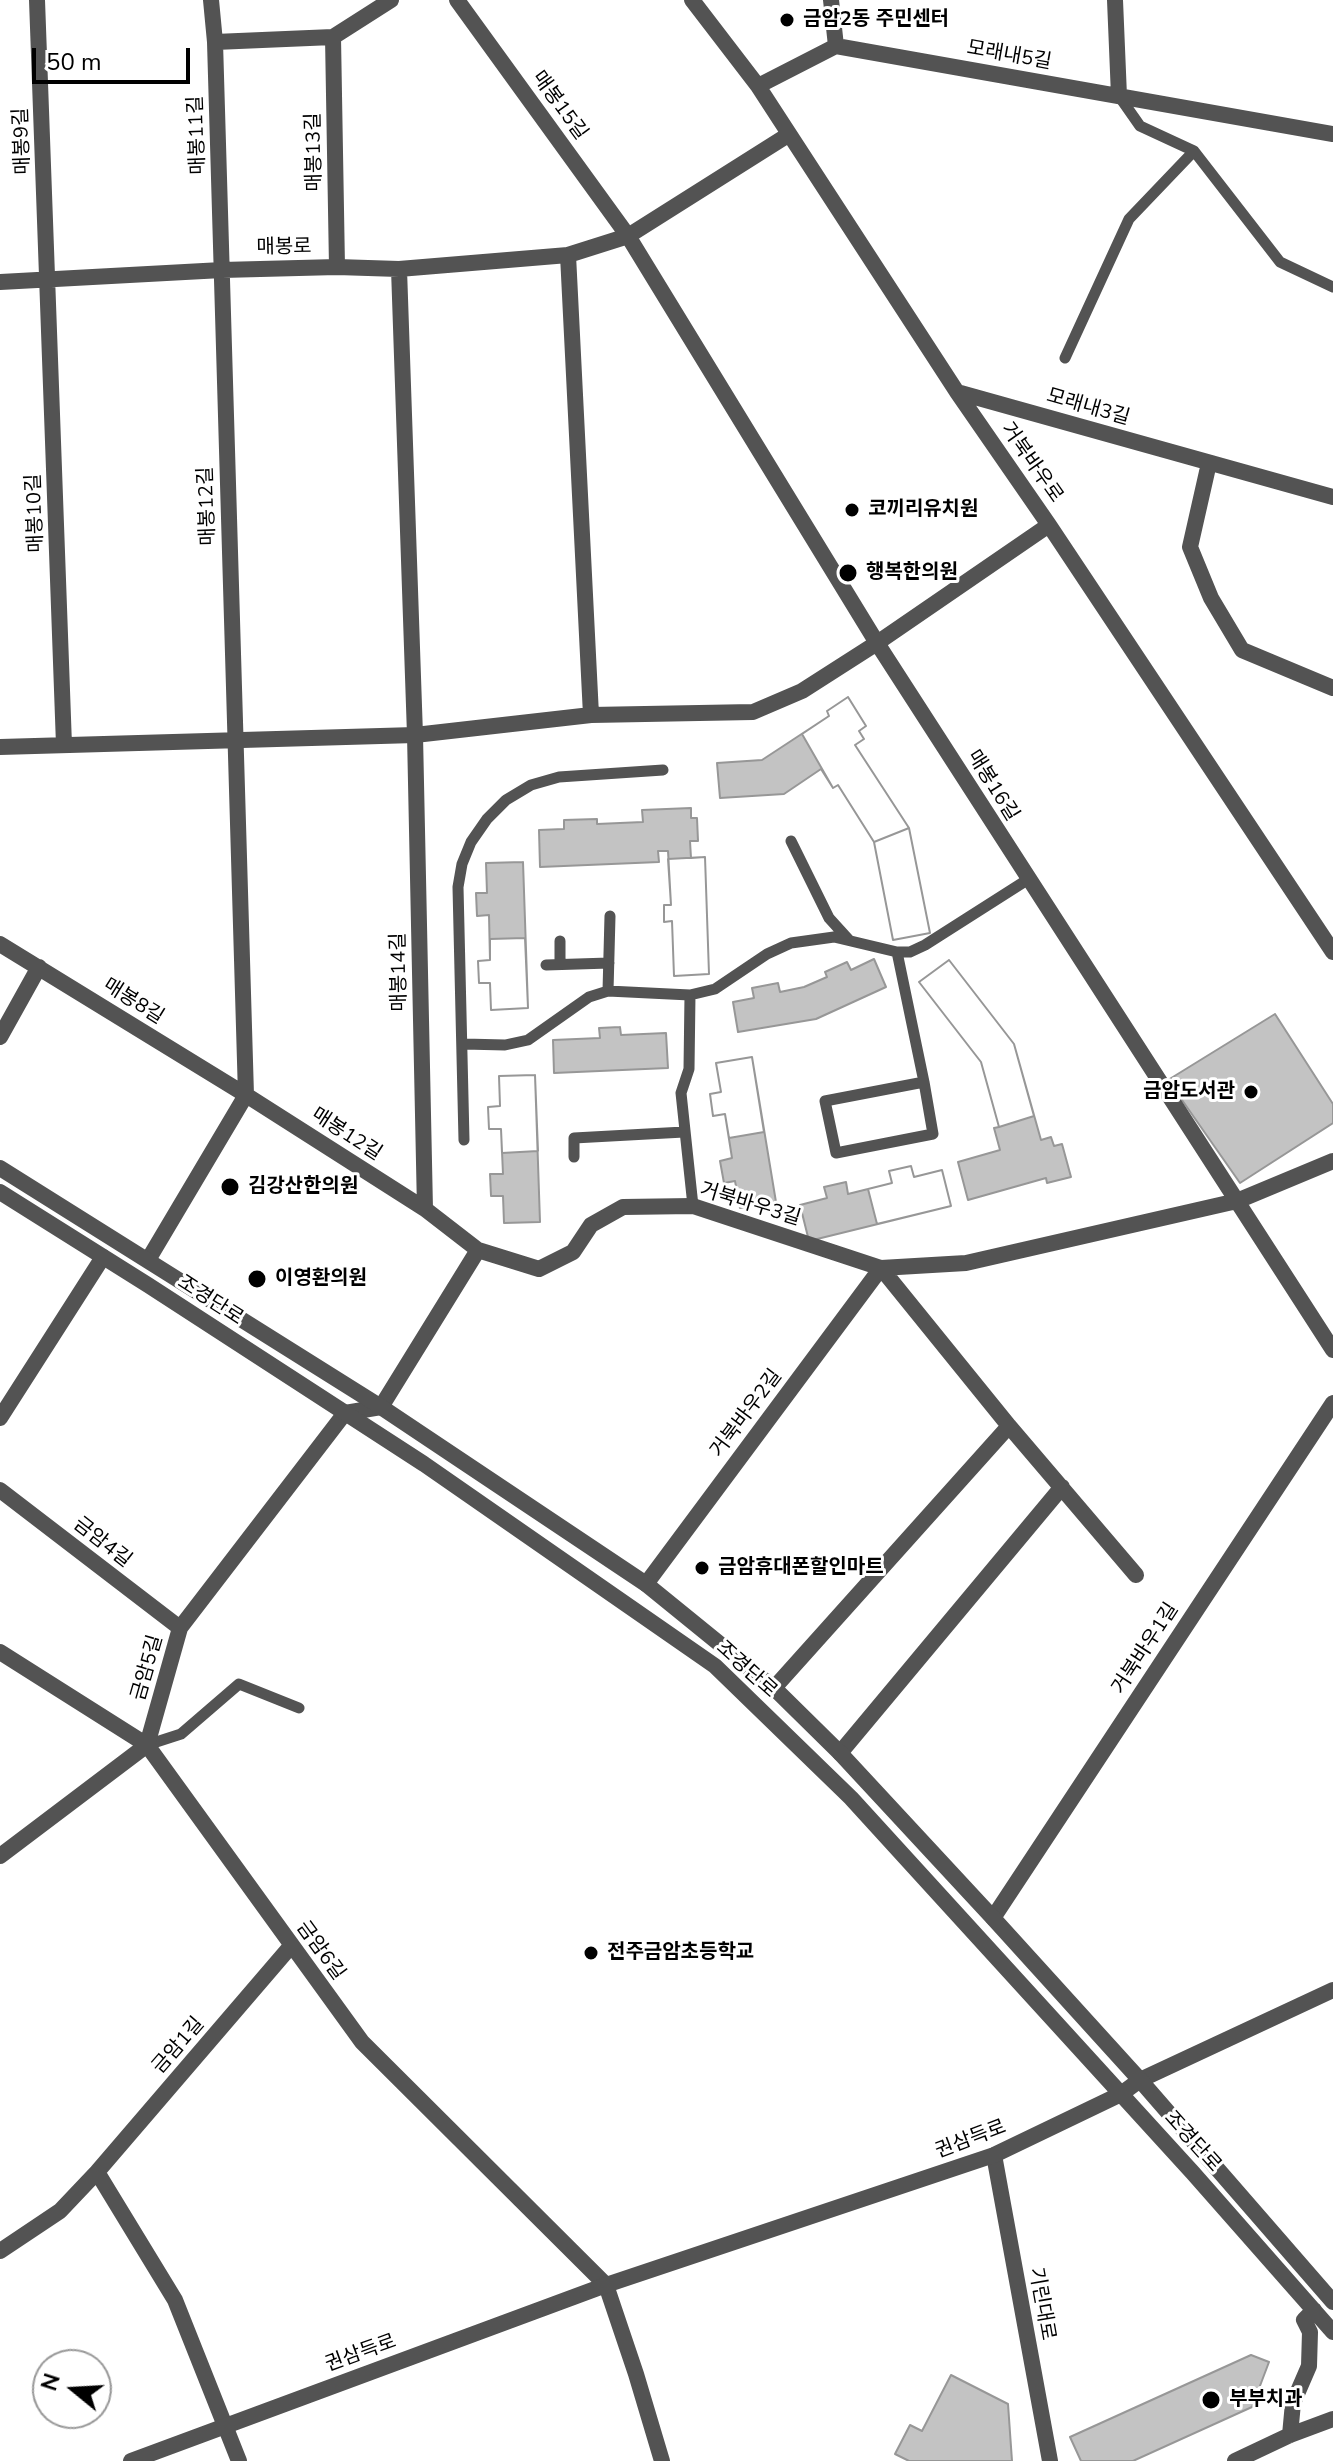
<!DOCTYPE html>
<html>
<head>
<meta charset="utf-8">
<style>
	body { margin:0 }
	#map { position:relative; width:1333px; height:2461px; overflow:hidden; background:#fff; font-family:"Nunito Sans",sans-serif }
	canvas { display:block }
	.north { position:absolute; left:32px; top:2349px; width:80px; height:80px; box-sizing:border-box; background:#fff; border:2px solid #999; border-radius:50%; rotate:288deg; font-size:22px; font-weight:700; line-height:32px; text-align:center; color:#000 }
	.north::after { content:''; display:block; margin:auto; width:28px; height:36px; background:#000; clip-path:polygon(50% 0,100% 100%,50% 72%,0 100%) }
	.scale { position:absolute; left:32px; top:48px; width:158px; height:36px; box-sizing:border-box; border:4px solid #000; border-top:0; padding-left:10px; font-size:24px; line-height:28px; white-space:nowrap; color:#000; -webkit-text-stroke:6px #fff; paint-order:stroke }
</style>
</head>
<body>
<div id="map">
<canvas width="1333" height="2461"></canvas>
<div class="north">N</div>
<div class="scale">50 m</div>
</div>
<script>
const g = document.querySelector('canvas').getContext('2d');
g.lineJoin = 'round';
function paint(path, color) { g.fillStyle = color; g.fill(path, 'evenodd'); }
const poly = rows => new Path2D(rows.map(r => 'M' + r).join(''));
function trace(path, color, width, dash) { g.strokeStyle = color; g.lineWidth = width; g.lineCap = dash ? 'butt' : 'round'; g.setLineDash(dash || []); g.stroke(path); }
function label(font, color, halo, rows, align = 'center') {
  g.font = font + ' "Nunito Sans","Noto Sans KR",sans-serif'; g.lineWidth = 6; g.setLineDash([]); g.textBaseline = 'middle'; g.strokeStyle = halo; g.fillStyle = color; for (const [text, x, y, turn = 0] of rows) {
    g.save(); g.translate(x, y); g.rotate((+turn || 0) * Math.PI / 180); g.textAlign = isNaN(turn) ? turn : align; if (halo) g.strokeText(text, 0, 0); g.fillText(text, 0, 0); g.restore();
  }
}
const building = poly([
	[848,697,866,726,859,731,864,739,855,745,909,828,930,933,893,940,874,842,838,785,833,788,821,769,784,794,720,798,717,763,762,760,829,716,827,711,848,697],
	[848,697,866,726,859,731,864,739,855,745,909,828,874,842,838,785,833,788,802,734,829,716,827,711,848,697],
	[691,808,691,818,697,818,698,841,690,841,691,858,705,857,709,974,674,976,672,921,664,922,664,905,671,905,668,851,658,851,659,862,540,867,539,830,564,829,564,820,597,819,597,824,643,822,642,810,691,808],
	[909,828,930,933,893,940,874,842,909,828],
	[705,857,709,974,674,976,672,921,664,922,664,905,671,905,668,859,705,857],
	[523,862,528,1008,491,1010,490,983,479,983,478,961,490,960,489,915,477,916,476,893,487,893,486,863,523,862],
	[525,938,528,1008,491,1010,490,983,479,983,478,961,490,960,490,939,525,938],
	[874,959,886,987,816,1019,738,1032,733,1002,754,998,752,988,778,983,780,992,804,987,827,977,825,972,847,962,851,970,874,959],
	[949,960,1014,1044,1041,1140,1051,1137,1054,1146,1062,1144,1071,1177,1047,1183,1046,1178,968,1200,958,1162,1000,1150,994,1128,999,1127,981,1062,919,982,949,960],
	[949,960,1014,1044,1034,1116,999,1127,981,1062,919,982,949,960],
	[1275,1014,1333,1104,1333,1123,1240,1183,1168,1080,1275,1014],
	[620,1027,621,1035,666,1033,668,1068,554,1073,553,1040,600,1038,599,1028,620,1027],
	[752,1057,776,1202,740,1208,735,1181,724,1183,720,1161,732,1158,725,1114,713,1116,710,1094,721,1092,716,1063,752,1057],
	[752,1057,764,1132,729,1138,725,1114,713,1116,710,1094,721,1092,716,1063,752,1057],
	[535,1075,540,1222,504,1223,503,1196,491,1196,490,1174,503,1174,501,1129,489,1129,488,1107,500,1106,499,1076,535,1075],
	[535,1075,538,1151,502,1153,501,1129,489,1129,488,1107,500,1106,499,1076,535,1075],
	[911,1166,914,1177,942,1170,951,1206,809,1241,800,1205,827,1198,824,1187,846,1182,848,1194,892,1183,889,1171,911,1166],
	[911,1166,914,1177,942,1170,951,1206,877,1224,868,1189,892,1183,889,1171,911,1166],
	[1251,2355,1269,2362,1252,2407,1133,2461,1081,2461,1070,2437,1251,2355],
	[951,2375,1008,2404,1012,2461,909,2461,895,2454,910,2425,922,2431,951,2375]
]);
paint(building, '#c3c3c3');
trace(building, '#979797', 2);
trace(poly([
	[1119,96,1140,126,1194,151,1280,262,1333,287],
	[1065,358,1129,219,1194,151],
	[791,841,829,918,849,940],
	[897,952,924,1082,933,1134,836,1153,825,1101,924,1082],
	[560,964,560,941],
	[546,965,609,963],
	[608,991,610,916],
	[690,995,689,1069,681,1093,693,1206],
	[464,1044,505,1045,528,1040,589,997,608,991,690,995,715,989,767,954,791,943,834,937,897,952,910,952,925,945,1027,880],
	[464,1140,458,887,462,864,471,842,487,819,506,800,531,785,559,777,663,770],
	[574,1157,574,1138,684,1132],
	[147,1745,181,1734,239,1684,299,1708]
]), '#535353', 11);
trace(poly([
	[37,0,64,745],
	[457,0,628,236,877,643,1333,1350],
	[692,0,758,86,957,392,1049,525,1333,952],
	[831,0,836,46],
	[1115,0,1119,96],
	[333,37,337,267],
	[215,42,333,37,391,0],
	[758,86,836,46,1333,134],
	[568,255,591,715],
	[399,269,415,735,425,1209],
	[0,282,222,270,337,267,399,269,568,255,628,236,788,135],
	[957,392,1333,497],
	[1209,463,1190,547,1211,598,1242,650,1333,688],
	[0,747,415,735,591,715,753,712,802,691,877,643,1049,525],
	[0,944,246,1095,425,1209,478,1250],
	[0,1037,39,967],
	[148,1260,246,1095,215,42,211,0],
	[0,1418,103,1257],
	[0,1490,180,1628],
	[646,1584,881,1268,1009,1426,1136,1575],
	[0,1652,147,1745,362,2042,606,2285,636,2374,662,2461],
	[774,1688,1009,1426],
	[840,1753,1062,1487],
	[0,1856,147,1745,180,1628,345,1413,381,1407,478,1250,539,1269,573,1252,591,1225,623,1207,693,1206,881,1268,966,1263,1237,1201,1333,1161],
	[993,1918,1333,1403],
	[1140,2080,1333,1990],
	[994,2155,1050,2461],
	[97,2172,175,2300,239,2461],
	[0,2251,60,2211,97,2172,291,1946]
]), '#535353', 16);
trace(poly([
	[0,1168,381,1407,646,1584,774,1688,840,1753,993,1918,1140,2080,1333,2302],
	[0,1192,148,1285,424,1464,715,1666,851,1798,1193,2173,1333,2332],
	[1290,2435,1293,2403,1309,2366,1310,2332,1304,2320,1314,2310],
	[131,2461,606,2285,994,2155,1121,2094,1140,2080],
	[1235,2461,1290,2435,1333,2419]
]), '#535353', 16);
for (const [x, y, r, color] of [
	[787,20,8,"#000"],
	[852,510,8,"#000"],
	[848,573,10,"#000"],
	[1251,1092,8,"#000"],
	[230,1187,10,"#000"],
	[257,1279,10,"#000"],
	[702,1568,8,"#000"],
	[591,1953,8,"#000"],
	[1211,2400,10,"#000"]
]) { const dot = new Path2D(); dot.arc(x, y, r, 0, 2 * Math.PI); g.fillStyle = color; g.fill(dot); trace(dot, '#fff', 3); }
label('bold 20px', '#000', '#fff', [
	["금암2동 주민센터",803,20],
	["코끼리유치원",868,510],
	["행복한의원",866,573],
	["금암도서관",1235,1092,"right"],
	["김강산한의원",248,1187],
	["이영환의원",275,1279],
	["금암휴대폰할인마트",718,1568],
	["전주금암초등학교",607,1953],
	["부부치과",1229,2400]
], 'left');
label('20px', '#000', '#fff', [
	["모래내5길",1009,56,10],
	["매봉15길",559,106,54],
	["매봉11길",198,135,-92],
	["매봉9길",23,141,-92],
	["매봉13길",315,152,-91],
	["매봉로",284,248,-1],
	["모래내3길",1088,408,16],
	["거북바우로",1031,463,55],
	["매봉12길",208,506,-92],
	["매봉10길",36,513,-92],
	["매봉16길",992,786,58],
	["매봉14길",400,972,-91],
	["매봉8길",133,1002,32],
	["매봉12길",346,1135,33],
	["거북바우3길",750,1205,17],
	["조경단로",210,1301,33],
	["거북바우2길",747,1414,-53],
	["금암4길",102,1543,38],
	["거북바우1길",1146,1649,-57],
	["금암5길",148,1668,-74],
	["조경단로",746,1670,42],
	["금암6길",320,1951,54],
	["금암1길",179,2046,-49],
	["권삼득로",971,2140,-21],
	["조경단로",1192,2142,48],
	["기린대로",1041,2304,80],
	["권삼득로",361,2354,-20]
]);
</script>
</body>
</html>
